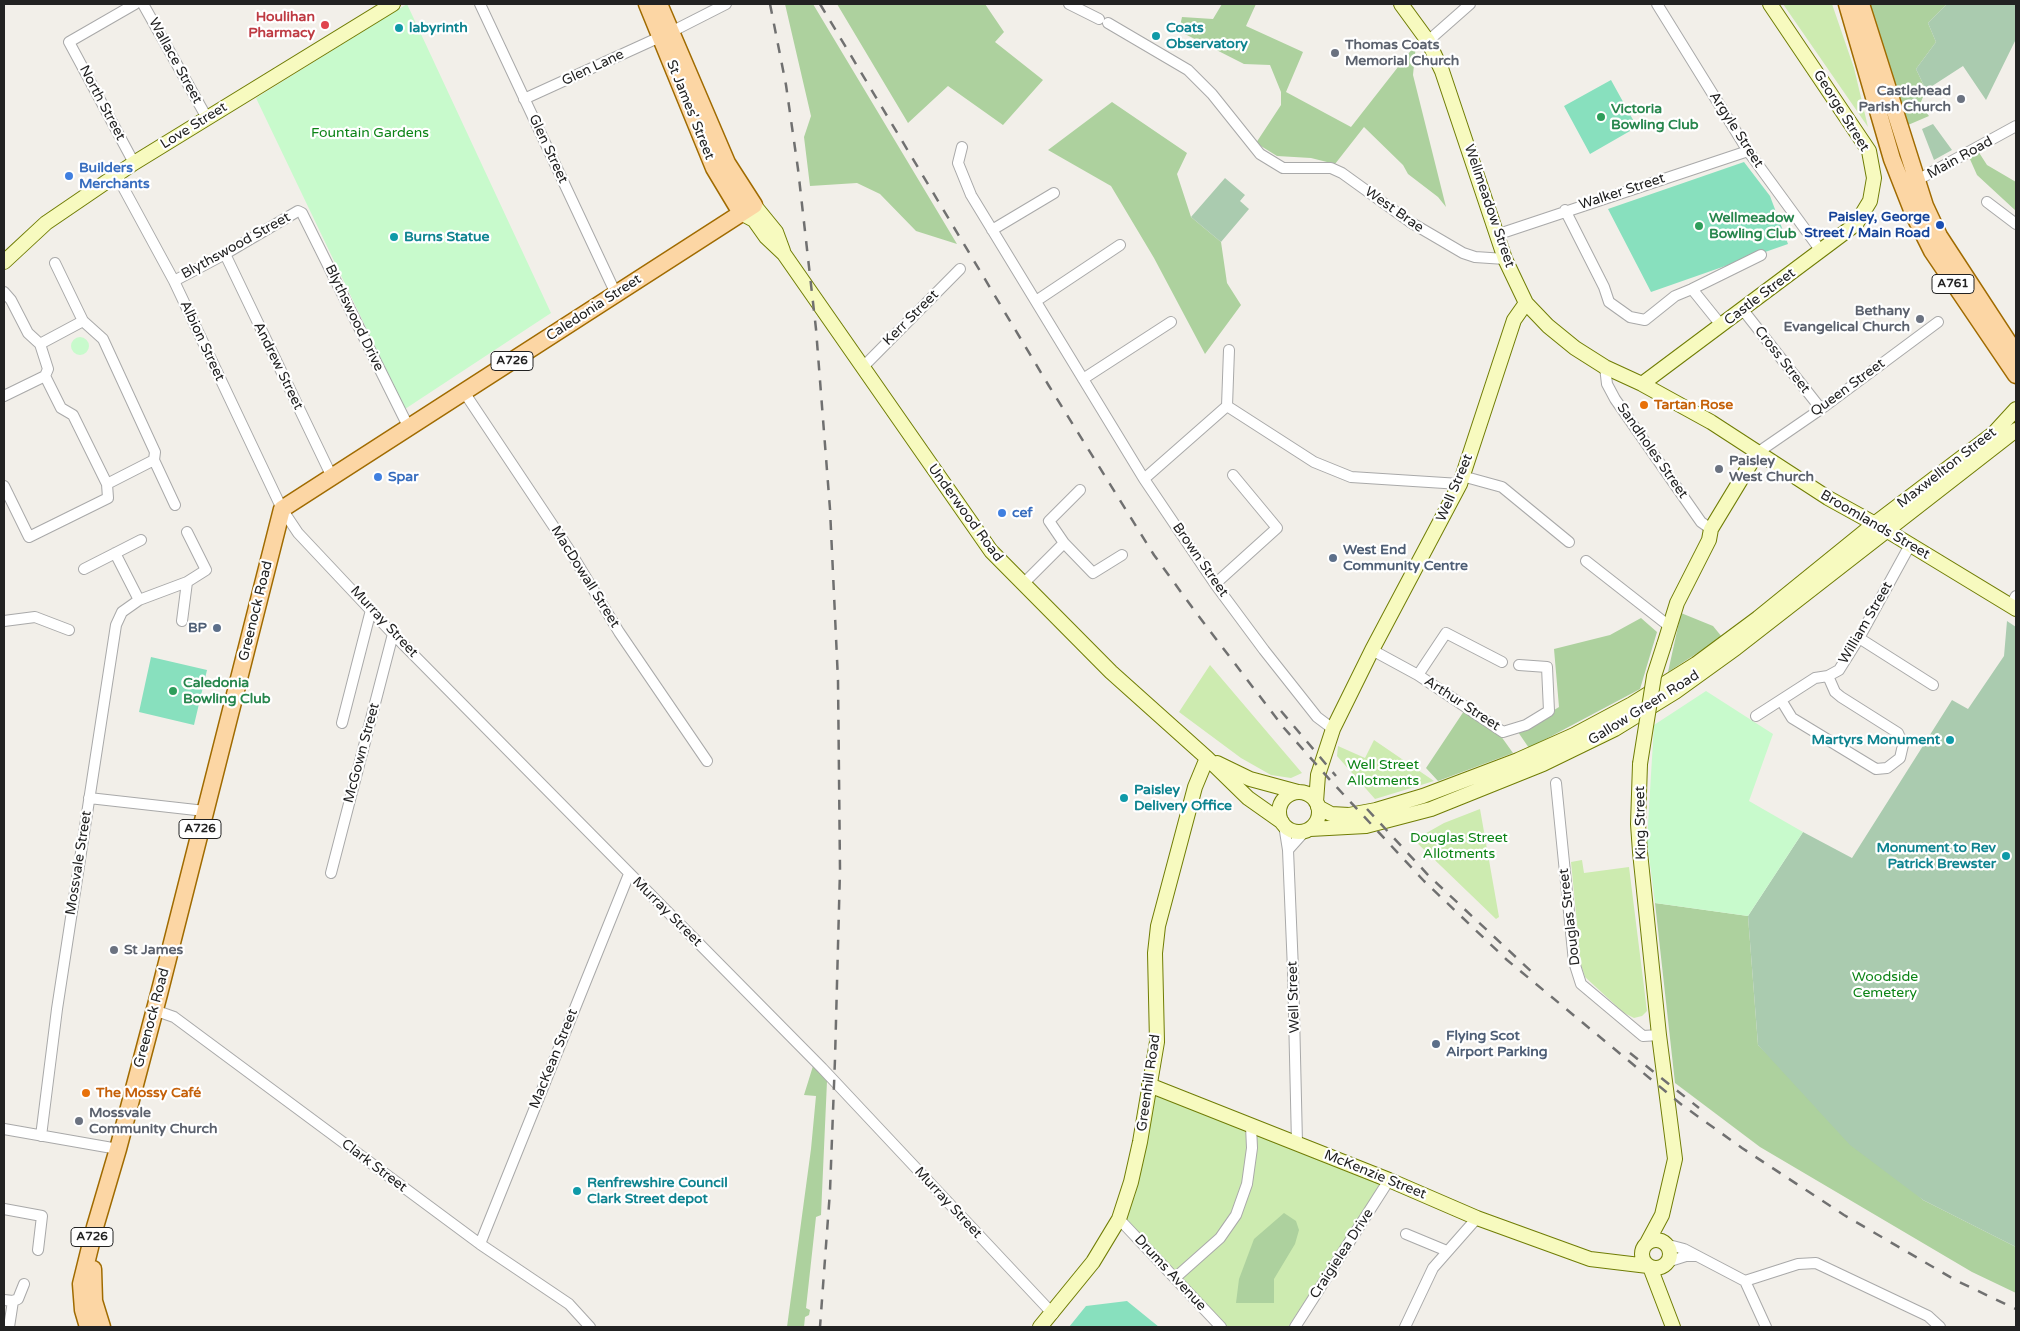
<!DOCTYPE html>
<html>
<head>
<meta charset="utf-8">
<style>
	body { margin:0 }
	#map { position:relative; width:2020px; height:1331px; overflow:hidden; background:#f2efe9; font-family:"Varela Round",sans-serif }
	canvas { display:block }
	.frame { position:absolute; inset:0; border:5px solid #222; pointer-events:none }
</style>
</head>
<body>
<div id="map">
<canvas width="2020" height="1331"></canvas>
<div class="frame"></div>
</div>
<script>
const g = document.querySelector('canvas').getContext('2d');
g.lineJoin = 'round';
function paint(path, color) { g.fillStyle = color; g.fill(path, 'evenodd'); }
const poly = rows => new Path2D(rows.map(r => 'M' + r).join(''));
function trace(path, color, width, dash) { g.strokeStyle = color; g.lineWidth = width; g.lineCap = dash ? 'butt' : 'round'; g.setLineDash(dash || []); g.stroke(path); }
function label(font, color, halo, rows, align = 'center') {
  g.font = font + ' "Varela Round",sans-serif'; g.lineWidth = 4.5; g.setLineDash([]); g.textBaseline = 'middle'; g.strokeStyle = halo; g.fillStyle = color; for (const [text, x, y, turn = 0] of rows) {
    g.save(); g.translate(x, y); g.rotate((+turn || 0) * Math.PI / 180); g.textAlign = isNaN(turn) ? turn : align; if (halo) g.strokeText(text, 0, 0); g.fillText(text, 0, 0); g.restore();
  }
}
paint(poly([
	[1783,4,1832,4,1854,68,1868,127],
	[1210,665,1302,773,1291,778,1271,775,1241,758,1179,712],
	[1374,740,1434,781,1375,799,1337,756,1338,746,1365,758],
	[1480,809,1499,917,1496,919,1414,840,1444,823],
	[1582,860,1584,873,1629,867,1647,1011,1642,1016,1634,1018,1624,1013,1585,977,1581,965,1571,862],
	[1153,1091,1382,1183,1288,1327,1226,1327,1123,1218,1135,1196]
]), '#cdebb0');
paint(poly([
	[785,4,813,4,957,244,916,231,880,194,857,183,810,186,804,137,811,116],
	[837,4,985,4,1004,32,995,42,1043,80,1003,125,948,86,908,123],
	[1222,4,1256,4,1246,26,1303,52,1286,92,1351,127,1416,44,1413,75,1446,207,1438,197,1408,174,1403,165,1364,127,1335,164,1311,158,1277,156,1256,143,1281,105,1281,92,1270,65,1244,64,1179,31,1182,17,1213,19],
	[1868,4,1947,4,1928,23,1936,42,1916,69,1926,90,1920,104,1929,116,1908,125],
	[1112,102,1187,153,1177,174,1191,217,1221,242,1227,283,1241,305,1205,354,1154,258,1111,186,1048,150],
	[1978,151,1987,165,2016,182,2016,211,1977,175,1969,157],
	[1681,613,1713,626,1722,637,1668,672],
	[1641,618,1657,632,1640,689,1529,748,1518,732,1559,707,1554,649,1610,635],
	[1464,711,1498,732,1513,753,1438,781,1426,768],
	[1655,903,1748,916,1758,1045,1923,1200,2016,1247,2016,1293,1972,1272,1760,1147,1675,1083],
	[813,1066,827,1081,821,1215,816,1217,806,1308,810,1310,809,1315,805,1317,804,1327,787,1327,811,1149,816,1096,804,1095],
	[1284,1213,1296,1221,1299,1230,1295,1244,1274,1279,1274,1303,1236,1303,1239,1279,1254,1239]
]), '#add19e');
paint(poly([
	[1947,4,2016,4,2016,39,1986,100,1963,66,1926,90,1916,69,1936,42,1928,23],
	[1933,124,1952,150,1934,160,1922,129],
	[1225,178,1245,195,1240,201,1249,209,1221,242,1191,217],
	[2007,621,2016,627,2016,1247,1923,1200,1850,1145,1758,1045,1748,916,1803,832,1852,858,1952,700,1968,709,2004,656]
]), '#aacbaf');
paint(poly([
	[407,4,551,313,405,409,256,98],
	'71 346a9 9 0 1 1 18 0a9 9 0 1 1-18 0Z',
	[1706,691,1773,734,1749,801,1803,832,1748,916,1655,903,1647,841,1654,725]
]), '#c8facc');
paint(poly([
	[1611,80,1637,127,1590,154,1564,106],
	[1744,162,1770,196,1788,244,1651,292,1608,209],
	[151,657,207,670,194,725,139,712],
	[1127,1301,1159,1327,1069,1327,1086,1306]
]), '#88e0be');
const street = poly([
	[143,4,207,118],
	[480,4,616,294],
	[1069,4,1099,19],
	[1657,4,1748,151,1821,251],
	[1108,23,1188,70,1212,94,1260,154,1283,168,1331,168,1342,173,1410,222,1463,253,1475,257,1505,259],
	[671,32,726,4],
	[1428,41,1470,4],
	[524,99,660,37],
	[962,147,958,163,971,195,1144,479,1215,584,1264,650,1317,717,1333,729],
	[134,163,69,42,135,4],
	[117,176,174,281,282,509,298,533,393,634,822,1068,1053,1314],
	[1912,183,2016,126],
	[1987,202,2016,224],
	[1565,210,1604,287,1609,302,1630,317,1645,320,1675,296,1692,289,1721,325],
	[992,230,1054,193],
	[1496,235,1748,151],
	[225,254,332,477],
	[55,263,83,321,103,339,155,452,154,460,107,484],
	[174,281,225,254,298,211,302,213,409,428],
	[1692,289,1761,255],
	[4,292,11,300,28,333,40,344,48,369,45,376,61,408,73,415,107,484,108,498,29,537,4,486],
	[1036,301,1120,245],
	[1743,310,1821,409],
	[40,344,83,321],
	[1229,350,1227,406,1314,462,1351,477,1460,484],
	[1605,367,1607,384,1615,399,1701,522,1711,529],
	[862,368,960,269],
	[1083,379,1171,322],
	[464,392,568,548,619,632,707,761],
	[4,396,45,376],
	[1757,453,1821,409,1938,322],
	[154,460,175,505],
	[1462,476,1502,487,1569,542],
	[1144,479,1227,406],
	[1064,543,1093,573,1122,555],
	[115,553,139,600,187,582,206,570,187,532],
	[1586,561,1669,626],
	[84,569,141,540],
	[1023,584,1064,543,1049,521,1080,490],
	[1215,584,1277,528,1233,475],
	[2011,605,2016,596],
	[4,621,35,617,69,630],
	[182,621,187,582],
	[1859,638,1933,685],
	[1372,650,1418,675,1503,732,1526,725,1549,711,1547,667,1519,665],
	[1418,675,1446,633,1502,662],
	[1781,700,1792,718,1876,769,1887,768,1900,758,1903,745,1898,733,1841,697,1835,692,1828,676],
	[1756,716,1815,678,1828,676,1839,670,1859,638,1910,545],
	[342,723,371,610],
	[1556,783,1574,962,1581,984,1643,1036,1659,1035],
	[89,798,205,811],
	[1284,825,1288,850,1293,970,1297,1143],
	[1288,850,1305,831],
	[331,873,393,634],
	[154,1010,174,1017,480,1244,569,1304,590,1327],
	[4,1129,118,1149],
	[41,1136,57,1009,116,625,122,612,139,600],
	[4,1209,42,1216,38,1250],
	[1119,1219,1221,1327],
	[1406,1234,1447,1251],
	[480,1244,629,874],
	[1665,1244,1684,1249,1745,1281,1766,1327],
	[1667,1262,1686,1256,1696,1256],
	[1175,1278,1220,1238,1236,1215,1247,1184,1252,1148,1251,1126],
	[1745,1281,1798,1264,1816,1263,1928,1316,1940,1327],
	[4,1300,13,1301,18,1299,24,1284],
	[9,1327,13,1301],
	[1295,1327,1389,1180],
	[1405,1327,1433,1268,1477,1218]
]);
const secondary = poly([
	[1401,4,1428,41,1442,71,1505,259,1526,303,1548,326,1575,348,1605,367,1642,384,1711,422,1828,498,1886,530,2016,609],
	[754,205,776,232,783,251],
	[741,213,754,220,766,237,784,254,991,551,1111,672,1207,758,1248,798,1282,822],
	[4,262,46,223,134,163,393,4],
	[1642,384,1856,224,1870,201,1874,178,1869,151,1770,4],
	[1664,645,1677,603,1709,540,1711,529,1757,453],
	[1217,763,1250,779,1298,792],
	[1640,764,1638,824,1640,852,1659,1035,1675,1159,1662,1215,1647,1243],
	'1279 812a20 20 0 1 1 40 0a20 20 0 1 1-40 0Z',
	[1316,802,1318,775,1333,729,1372,650,1460,484,1514,320,1526,303],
	[1318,807,1331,814,1349,815,1376,810,1423,796,1518,760,1574,735,1632,704,1696,664,1758,618,1874,524,1994,433,2016,409],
	[1310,829,1366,826,1431,809,1543,764,1615,729,1675,692,1736,648,2016,430],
	[1149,1085,1389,1180,1477,1218,1590,1259,1648,1266],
	'1642 1254a14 14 0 1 1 28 0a14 14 0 1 1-28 0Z',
	[1650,1267,1673,1327],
	[1040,1327,1093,1262,1119,1219,1131,1182,1140,1142,1157,1042,1155,953,1158,926,1195,787,1207,758]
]);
const primary = poly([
	[647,4,714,168,741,213],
	[1847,4,1892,159,1914,215,1932,251,2016,375],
	[1861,4,1925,206,1939,236,2016,354],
	[93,1269,94,1301,102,1327],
	[88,1327,83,1310,81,1284,95,1227,118,1149,159,994,282,509,754,205,727,163,659,4]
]);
trace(street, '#a9a9a9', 12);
trace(secondary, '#707d05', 16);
trace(primary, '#a06b00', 19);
trace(street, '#fff', 10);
trace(secondary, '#f7fabf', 14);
trace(primary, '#fcd6a4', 16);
trace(poly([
	[770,4,786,85,798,169,816,329,830,509,838,680,840,870,835,1059,830,1191,820,1327],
	[820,4,1049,386,1154,555,1197,614,1284,728,1331,781,1424,881,1507,960,1682,1105,1742,1148,1844,1215,1957,1281,2016,1309],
	[1281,711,1336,776],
	[1367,809,1429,876,1534,974],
	[1630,1053,1699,1108]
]), '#707070', 2.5, [10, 10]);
const secondaryBridge = poly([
	[1640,764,1654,676,1664,645]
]);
trace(secondaryBridge, '#707d05', 16, []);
trace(secondaryBridge, '#f7fabf', 14);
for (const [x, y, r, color] of [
	[325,25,5,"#e0444e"],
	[399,28,5,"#0f9aa8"],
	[1156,36,5,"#0f9aa8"],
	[1335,53,5,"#6b7280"],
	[1961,99,5,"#6b7280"],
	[1601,117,5,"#2e9e5b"],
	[69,176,5,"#3f7fe0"],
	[1940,225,5,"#1a4fb4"],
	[1699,226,5,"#2e9e5b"],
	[394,237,5,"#0f9aa8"],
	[1920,319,5,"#6b7280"],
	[1644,405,5,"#e8710a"],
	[1719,469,5,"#6b7280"],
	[378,477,5,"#3f7fe0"],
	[1002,513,5,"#3f7fe0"],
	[1333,558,5,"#5c6f8a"],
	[217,628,5,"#5c6f8a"],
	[173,691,5,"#2e9e5b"],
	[1950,740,5,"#0f9aa8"],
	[1124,798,5,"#0f9aa8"],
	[2006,856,5,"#0f9aa8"],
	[114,950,5,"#6b7280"],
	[1436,1044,5,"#5c6f8a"],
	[86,1093,5,"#e8710a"],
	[79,1121,5,"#6b7280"],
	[577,1191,5,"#0f9aa8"]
]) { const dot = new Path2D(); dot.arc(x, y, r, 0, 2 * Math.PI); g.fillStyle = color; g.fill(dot); trace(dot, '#fff', 2); }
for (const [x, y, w] of [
	[1953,284,42],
	[512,361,42],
	[200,829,42],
	[92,1237,42]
]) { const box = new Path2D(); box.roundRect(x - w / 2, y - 9.5, w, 19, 4); g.fillStyle = '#fff'; g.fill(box); trace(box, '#222', 1); }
label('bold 12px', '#222', null, [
	["A761",1953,284],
	["A726",512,361],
	["A726",200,829],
	["A726",92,1237]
]);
label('bold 14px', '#be3a42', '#fff', [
	["Houlihan",315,17],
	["Pharmacy",315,33]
], 'right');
label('bold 14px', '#0d838f', '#fff', [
	["labyrinth",409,28],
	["Coats",1166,28],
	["Observatory",1166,44],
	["Burns Statue",404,237],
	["Martyrs Monument",1940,740,"right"],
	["Paisley",1134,790],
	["Delivery Office",1134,806],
	["Monument to Rev",1996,848,"right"],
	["Patrick Brewster",1996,864,"right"],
	["Renfrewshire Council",587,1183],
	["Clark Street depot",587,1199]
], 'left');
label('bold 14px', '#5b616d', '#fff', [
	["Thomas Coats",1345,45],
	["Memorial Church",1345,61],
	["Castlehead",1951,91,"right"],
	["Parish Church",1951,107,"right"],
	["Bethany",1910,311,"right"],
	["Evangelical Church",1910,327,"right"],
	["Paisley",1729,461],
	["West Church",1729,477],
	["St James",124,950],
	["Mossvale",89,1113],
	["Community Church",89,1129]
], 'left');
label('14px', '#222', '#fff', [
	["Wallace Street",175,61,61],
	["Glen Lane",593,68,-25],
	["North Street",102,103,62],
	["St James' Street",690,110,68],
	["George Street",1841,111,58],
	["Love Street",194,126,-32],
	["Argyle Street",1736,130,57],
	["Glen Street",548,149,65],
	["Main Road",1960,158,-29],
	["Walker Street",1622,192,-18],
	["Wellmeadow Street",1489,206,71],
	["West Brae",1394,210,35],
	["Blythswood Street",236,246,-29],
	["Castle Street",1760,297,-37],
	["Caledonia Street",594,308,-33],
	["Blythswood Drive",354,318,64],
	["Kerr Street",911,318,-45],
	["Albion Street",202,341,65],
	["Cross Street",1782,360,52],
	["Andrew Street",278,366,64],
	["Queen Street",1848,388,-36],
	["Sandholes Street",1652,451,55],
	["Maxwellton Street",1947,468,-38],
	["Well Street",1455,488,-67],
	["Underwood Road",965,513,54],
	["Broomlands Street",1875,525,30],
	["Brown Street",1200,560,55],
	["MacDowall Street",585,577,58],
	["Greenock Road",256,611,-76],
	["Murray Street",384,622,47],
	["William Street",1866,623,-60],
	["Arthur Street",1462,704,33],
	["Gallow Green Road",1644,708,-32],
	["McGown Street",362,753,-75],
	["King Street",1641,823,-91],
	["Mossvale Street",79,863,-81],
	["Murray Street",667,912,45],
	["Douglas Street",1570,917,-97],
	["Well Street",1294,997,-92],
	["Greenock Road",152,1018,-75],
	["MacKean Street",554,1059,-68],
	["Greenhill Road",1149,1083,-82],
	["Clark Street",374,1166,37],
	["McKenzie Street",1375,1175,22],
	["Murray Street",948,1203,47],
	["Craigielea Drive",1342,1254,-57],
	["Drums Avenue",1170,1273,47]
]);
label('bold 14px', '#27864d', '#fff', [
	["Victoria",1611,109],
	["Bowling Club",1611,125],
	["Wellmeadow",1709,218],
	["Bowling Club",1709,234],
	["Caledonia",183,683],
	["Bowling Club",183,699]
], 'left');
label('14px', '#0c8416', '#fff', [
	["Fountain Gardens",370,133],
	["Well Street",1383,765],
	["Allotments",1383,781],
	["Douglas Street",1459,838],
	["Allotments",1459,854],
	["Woodside",1885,977],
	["Cemetery",1885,993]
]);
label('bold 14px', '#366cbe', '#fff', [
	["Builders",79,168],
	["Merchants",79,184],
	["Spar",388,477],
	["cef",1012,513]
], 'left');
label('bold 14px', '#164399', '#fff', [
	["Paisley, George",1930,217],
	["Street / Main Road",1930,233]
], 'right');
label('bold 14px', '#c56008', '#fff', [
	["Tartan Rose",1654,405],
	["The Mossy Café",96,1093]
], 'left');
label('bold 14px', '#4e5e75', '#fff', [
	["West End",1343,550],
	["Community Centre",1343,566],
	["BP",207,628,"right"],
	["Flying Scot",1446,1036],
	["Airport Parking",1446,1052]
], 'left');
</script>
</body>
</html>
